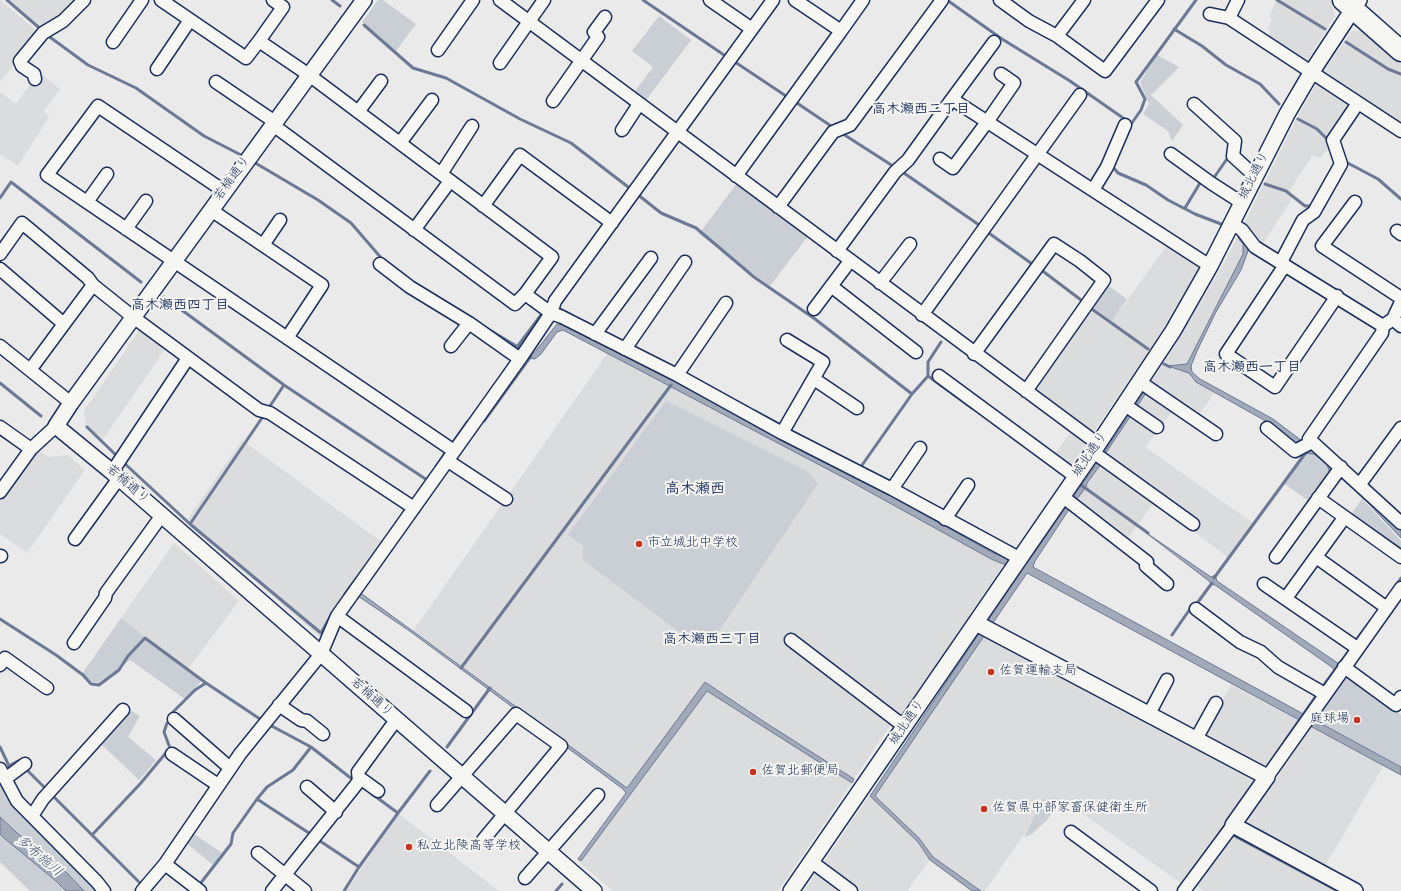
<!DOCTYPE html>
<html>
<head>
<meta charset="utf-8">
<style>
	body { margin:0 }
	canvas { display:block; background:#e9eae9 }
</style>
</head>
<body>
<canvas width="1401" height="891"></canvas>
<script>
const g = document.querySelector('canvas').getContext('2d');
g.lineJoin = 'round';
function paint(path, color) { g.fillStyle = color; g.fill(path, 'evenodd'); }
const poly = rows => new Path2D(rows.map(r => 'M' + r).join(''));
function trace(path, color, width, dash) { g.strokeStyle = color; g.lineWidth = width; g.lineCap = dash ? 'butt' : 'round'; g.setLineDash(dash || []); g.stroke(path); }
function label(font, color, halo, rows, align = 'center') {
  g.font = font + ' Kalam,"Klee One",sans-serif'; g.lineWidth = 4; g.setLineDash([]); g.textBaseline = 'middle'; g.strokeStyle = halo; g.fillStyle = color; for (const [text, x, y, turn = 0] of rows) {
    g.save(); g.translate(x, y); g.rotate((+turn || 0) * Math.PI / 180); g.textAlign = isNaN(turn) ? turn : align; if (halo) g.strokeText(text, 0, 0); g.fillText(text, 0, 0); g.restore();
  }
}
paint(poly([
	[0,0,39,33,0,82],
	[10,0,80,0,63,17,43,28],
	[1277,0,1331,0,1335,16,1305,64,1267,40,1271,31,1267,29,1272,19,1269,16],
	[1352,31,1365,31,1401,64,1401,127,1361,101,1321,158,1312,156,1290,190,1292,199,1262,245,1246,253,1215,309,1187,368,1197,381,1216,390,1197,418,1178,404,1145,447,1253,523,1229,558,1154,502,1126,541,1072,502,1175,345,1224,263,1297,118,1321,75],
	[43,75,60,89,44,111,49,117,18,166,0,154,0,92,16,104,32,82],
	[1174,236,1206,257,1154,343,1070,467,1054,455,1077,423,1032,391,1091,306,1112,321],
	[140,329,166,348,101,442,86,428,84,411],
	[607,354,848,480,991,559,1004,564,901,716,890,726,854,779,763,721,706,682,627,788,413,631],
	[242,440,383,543,320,637,187,520],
	[37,450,49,457,68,455,85,470,27,553,0,534,0,500],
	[174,543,239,601,188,669,121,618],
	[986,634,1256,778,1181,883,1063,800,1046,802,985,891,981,891,933,857,919,838,875,796],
	[1231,685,1384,765,1324,868,1250,827,1248,819,1280,774,1202,735],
	[707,691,852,783,778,891,613,891,580,863,581,861],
	[869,796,918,842,930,860,907,891,804,891],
	[399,814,499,891,346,891],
	[1230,831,1342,891,1204,891,1193,883]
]), '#dadcde');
paint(poly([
	[378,0,383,0,416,24,396,51,362,22],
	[659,16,691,40,644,103,633,94,653,67,632,51],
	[1157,55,1179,67,1151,95,1183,125,1172,141,1168,131,1143,114,1149,104,1140,82],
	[737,183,808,236,770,286,699,234],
	[1106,284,1127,299,1112,321,1091,306],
	[666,401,808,472,818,484,717,634,694,643,583,560,583,546,568,535],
	[1308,446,1323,458,1333,471,1310,502,1282,482],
	[1362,499,1401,541,1401,553,1349,517],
	[121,618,202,680,185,699,130,660,101,683,89,682,82,674],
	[1345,672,1401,715,1401,767,1313,719],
	[130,710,140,716,128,737,156,760,139,780,102,745],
	[0,779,99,891,84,891,67,873,16,832,0,817],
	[1057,798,1060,800,1048,819,1032,834,1024,837,1043,799],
	[191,832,222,853,213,865,185,842],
	[0,834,56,881,66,891,30,891,0,862]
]), '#caced5');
const water = poly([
	[1238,235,1240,235,1247,242,1248,251,1241,270,1216,312,1197,351,1191,366,1192,372,1200,379,1273,419,1310,447,1401,530,1401,538,1368,503,1343,480,1330,473,1327,465,1314,454,1305,453,1304,449,1271,424,1196,382,1189,373,1168,366,1187,364,1243,254,1243,244,1238,238,1238,235],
	[557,324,570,325,855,476,993,553,1027,563,1097,463,1144,392,1146,393,1105,454,1101,464,1087,483,1086,487,1070,508,1035,561,1033,567,1401,767,1401,775,1027,573,875,796,919,838,933,857,981,891,972,891,930,860,918,842,870,796,1021,571,991,559,848,480,563,330,557,332,541,354,535,359,527,358,531,353,534,353,557,324],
	[1145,532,1211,577,1215,575,1217,581,1339,664,1336,671,1334,671,1333,668,1215,585,1211,584,1209,581,1145,532],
	[358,591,627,788,705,682,763,721,854,779,852,783,707,691,581,861,578,859,626,793,623,789,411,632,355,594,358,591],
	[0,817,16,832,67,873,84,891,66,891,56,881,4,838,0,834,0,817]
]);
paint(water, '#a2aaba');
trace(water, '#6c7995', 1);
trace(poly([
	[7,0,43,31],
	[332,0,340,6],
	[643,0,727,57],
	[947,0,1002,39,1070,81,1126,120],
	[1277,0,1325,29],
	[364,25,413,68,446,78,520,119,571,143,632,190],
	[1174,29,1202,46,1226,65,1260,84,1279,104],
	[47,35,88,65,136,88,204,136,245,157],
	[1346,42,1388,69,1401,74],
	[732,60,789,98],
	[794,101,834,128],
	[1298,119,1317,129,1327,139],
	[1129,127,1141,110,1145,99,1136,82,1196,0],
	[840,132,896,168],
	[1237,152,1246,160],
	[252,161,318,200,351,223,383,260],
	[1344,161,1378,179,1401,199],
	[1114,164,1113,167,1118,173,1146,185,1168,200,1195,214,1221,224],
	[901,171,982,227],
	[1210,180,1213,179,1229,156],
	[1265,184,1286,191,1305,206,1313,206],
	[637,194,661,213,696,228,754,277,815,319,912,394],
	[0,198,11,182,141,282],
	[1185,208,1200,183,1203,182],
	[986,231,1035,266],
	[1040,269,1085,303],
	[164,297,284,385,427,480],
	[557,307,573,316],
	[1089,307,1148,349],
	[483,326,523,350],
	[517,347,541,315],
	[1164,364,1170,367],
	[928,376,972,408],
	[0,383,41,416],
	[268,409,284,385],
	[755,411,783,426],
	[484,421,531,356],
	[87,427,119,458],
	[788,429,799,435],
	[451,445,467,422,470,421],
	[123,462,190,524,321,633,333,612],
	[437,465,447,450],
	[859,467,860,468,912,394,928,376,928,362,941,342],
	[1081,485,1148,533],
	[190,524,264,415],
	[1214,578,1307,451],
	[1395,587,1401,578],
	[345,594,356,579],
	[0,619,56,655,83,675,91,684,99,685,119,670,128,656,145,638,206,683,263,721],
	[1172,635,1192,606,1198,602,1212,583],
	[1354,643,1371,620],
	[461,668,671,385],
	[1321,689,1351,648],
	[172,713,195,690,206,683],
	[1313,723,1322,709],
	[268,724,311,747,352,779],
	[0,747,9,766,18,761,21,764],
	[447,747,490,688],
	[25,768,47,790],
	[1264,771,1318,693],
	[51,794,143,886],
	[372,794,398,813,430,771],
	[257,799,309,833],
	[1231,834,1338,891],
	[92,835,140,784,170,748,164,732,167,723],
	[320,841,359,867,398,813],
	[1206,852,1228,821],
	[200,884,231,844,233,833,257,799,267,787,293,770,311,747],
	[344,891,359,867],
	[556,891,562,884]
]), '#6c7995', 3);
const minor = poly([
	[161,0,246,58,259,41,309,75,552,257,525,294,551,313,562,317,677,375,782,433,892,489,1019,558],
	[500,0,1098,444],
	[710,0,752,29],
	[1000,0,1029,21,1057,36,1105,71,1158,0],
	[1210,14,1229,18,1401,131],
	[1229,18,1238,0],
	[841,31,863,0],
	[1057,36,1084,0],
	[259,41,283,7,273,0],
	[113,42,142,0],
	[438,50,473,0],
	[500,63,544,0],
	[157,69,190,20],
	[35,79,34,74,22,66,20,61,43,33,63,21,84,0],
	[216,82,275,122],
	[952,99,994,42],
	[553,101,598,37,594,32,605,17],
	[1194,104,1235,141,1233,156,1255,176],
	[358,112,381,81],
	[273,125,515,304,525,294],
	[622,130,639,104],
	[400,143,432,100],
	[1171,154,1211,183,1242,203],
	[940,159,953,168,987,122,1014,83,1001,74],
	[441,174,472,126],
	[736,176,841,31,795,0],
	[1093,190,1107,167,1125,125],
	[224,191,98,106,47,175,454,451],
	[87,202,107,174],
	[1355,202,1322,246,1401,298],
	[483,206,520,155,612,223],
	[778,207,833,132,850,125,942,0],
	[211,210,322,285,287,338],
	[1231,223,1242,230,1255,247,1383,326,1393,319],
	[126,229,146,201],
	[414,230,450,181],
	[1397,231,1401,234],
	[263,245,280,220],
	[837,251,895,172,908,160,952,99,1210,266],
	[0,254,22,223,88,278,93,285],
	[1281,262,1303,220,1314,212,1341,164,1333,140,1358,103],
	[380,264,410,287,469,323,520,359],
	[1285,265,1226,354,1275,387,1337,296],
	[0,269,64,324,93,285,133,317,259,410,270,413,414,508],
	[880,283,910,244],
	[831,286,916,352],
	[1401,302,1393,319,1401,326],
	[814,309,850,261],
	[922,315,1080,95],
	[64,324,30,370,71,403],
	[1383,326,1382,333,1309,439,1401,523],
	[595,334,651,258],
	[0,346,30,370],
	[451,346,469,323],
	[625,349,685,262],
	[974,354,1054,244,1080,261,1104,280,1026,391],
	[677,375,726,303],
	[939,376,1076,477],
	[814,379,857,408],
	[1140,382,1216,434],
	[1125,405,1157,427],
	[0,427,31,449],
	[1267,428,1295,451,1312,442],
	[782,433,823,362,787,340],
	[1093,452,1193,524],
	[448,461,506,499],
	[112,472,188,358],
	[1360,484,1401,428],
	[892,489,920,448],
	[0,492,31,449,56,426],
	[1062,496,1147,562,1146,566,1167,584],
	[1318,498,1401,557],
	[945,519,968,485],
	[75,539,119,478],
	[0,556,1,556],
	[1276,557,1341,467],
	[1316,557,1387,608],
	[1264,584,1357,648],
	[1286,598,1344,518],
	[1196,609,1240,642,1261,652,1278,667,1325,694],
	[337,616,466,711],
	[791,640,905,727],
	[74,643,105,598,106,593,162,515],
	[0,665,5,658,47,688],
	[1344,667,1396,705,1401,697],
	[279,705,301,720,307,721,323,734],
	[1149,714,1167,680],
	[174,719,230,768],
	[1196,739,1216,703],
	[172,754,218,785],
	[0,769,17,801,97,882,104,891],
	[1267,777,1401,588],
	[360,778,378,791],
	[5,779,25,764],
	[307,787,336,812],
	[437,805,516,714,561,746,483,840],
	[32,816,43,799,123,710],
	[1071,832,1151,891],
	[258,853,305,891],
	[812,862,851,891],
	[165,864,200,891],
	[525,878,598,795],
	[142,891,165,864,240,754,321,654,337,616,522,356,551,313,555,301,773,0],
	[272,891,359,781,358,772,396,720],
	[1184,891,1233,825]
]);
const tertiary = poly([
	[364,0,71,403,56,426,112,472,594,891],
	[976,623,1267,777,1233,825,1355,891],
	[791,891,1093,452,1173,331,1210,266,1287,114,1311,73,1359,0]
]);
const trunk = poly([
	[1343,0,1401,51]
]);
trace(minor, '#1b2f5e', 15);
trace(tertiary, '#1b2f5e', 18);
trace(trunk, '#1b2f5e', 23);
trace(minor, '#f6f6f2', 12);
trace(tertiary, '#f6f6f2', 15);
trace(trunk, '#f6f6f2', 20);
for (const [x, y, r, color] of [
	[639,544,4,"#c8321e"],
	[991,672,4,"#c8321e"],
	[1357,720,4,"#c8321e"],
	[753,772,4,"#c8321e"],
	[984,809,4,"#c8321e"],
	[409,847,4,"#c8321e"]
]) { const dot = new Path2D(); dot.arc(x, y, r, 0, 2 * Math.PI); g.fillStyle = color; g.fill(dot); trace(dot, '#f6f6f2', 1.5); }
label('13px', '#1b2f5e', '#f6f6f2', [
	["城北通り",1255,176,-63],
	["若楠通り",233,179,-54],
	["城北通り",1091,455,-56],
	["若楠通り",127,485,41],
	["若楠通り",371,698,42],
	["城北通り",908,723,-56]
]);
label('13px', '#1b2f5e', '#f6f6f2', [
	["市立城北中学校",647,544],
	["佐賀運輸支局",999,672],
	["庭球場",1349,720,"right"],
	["佐賀北郵便局",761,772],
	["佐賀県中部家畜保健衛生所",992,809],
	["私立北陵高等学校",417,847]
], 'left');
label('bold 14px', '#1b2f5e', '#f6f6f2', [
	["高木瀬西二丁目",921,111],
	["高木瀬西四丁目",180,307],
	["高木瀬西一丁目",1252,369],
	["高木瀬西三丁目",712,641]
]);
label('italic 14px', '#44547a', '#f6f6f2', [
	["多布施川",38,857,40]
]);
label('bold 15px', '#1b2f5e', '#f6f6f2', [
	["高木瀬西",695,490]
]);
</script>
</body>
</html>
